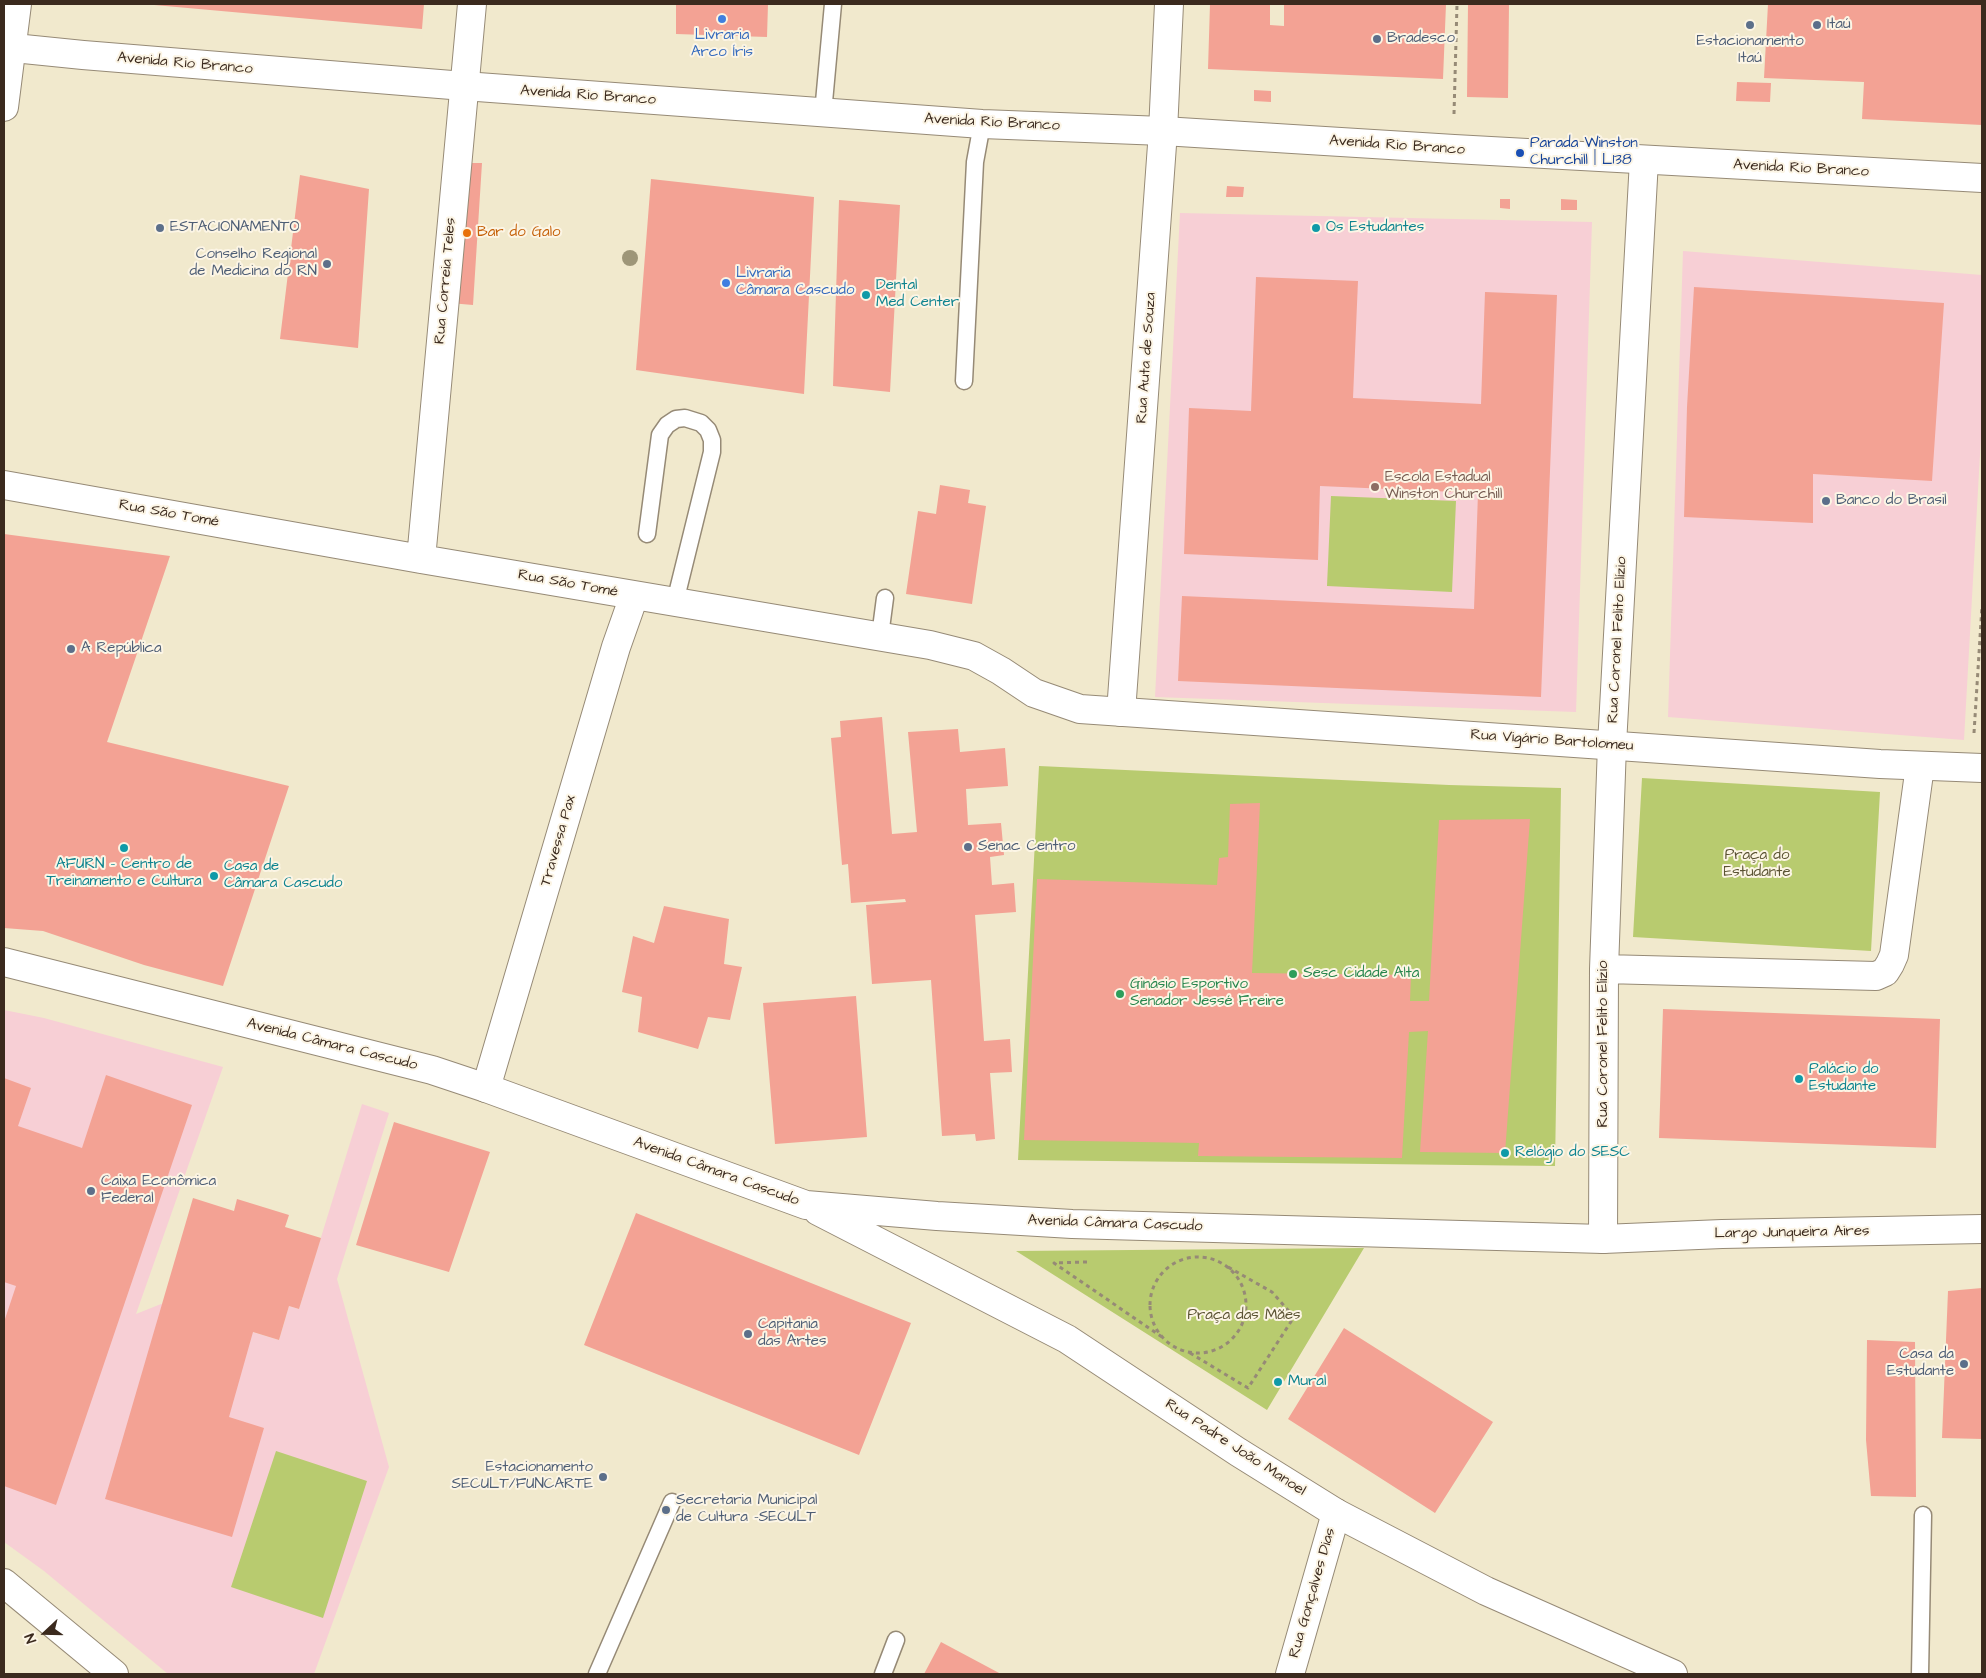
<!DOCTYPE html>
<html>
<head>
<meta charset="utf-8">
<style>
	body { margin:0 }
	#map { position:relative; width:1986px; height:1678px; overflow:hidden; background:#f1e9cd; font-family:"Architects Daughter",sans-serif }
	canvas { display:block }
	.frame { position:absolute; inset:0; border:5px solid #3b2a1e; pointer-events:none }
	.north { position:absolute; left:20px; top:1608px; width:50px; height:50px; -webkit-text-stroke:4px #fcf5e5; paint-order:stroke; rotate:249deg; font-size:14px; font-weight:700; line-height:20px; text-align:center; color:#3b2a1e }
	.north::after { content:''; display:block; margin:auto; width:18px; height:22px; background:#3b2a1e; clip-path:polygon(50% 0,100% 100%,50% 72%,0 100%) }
</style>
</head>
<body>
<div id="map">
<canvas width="1986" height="1678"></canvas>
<div class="frame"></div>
<div class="north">N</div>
</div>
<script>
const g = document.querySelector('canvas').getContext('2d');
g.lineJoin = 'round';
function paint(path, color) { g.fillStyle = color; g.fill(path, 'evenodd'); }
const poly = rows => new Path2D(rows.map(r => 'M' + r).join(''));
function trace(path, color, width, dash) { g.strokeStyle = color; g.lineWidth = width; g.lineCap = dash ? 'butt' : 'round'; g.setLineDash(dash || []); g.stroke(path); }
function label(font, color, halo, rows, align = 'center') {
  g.font = font + ' "Architects Daughter",sans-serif'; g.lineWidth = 4; g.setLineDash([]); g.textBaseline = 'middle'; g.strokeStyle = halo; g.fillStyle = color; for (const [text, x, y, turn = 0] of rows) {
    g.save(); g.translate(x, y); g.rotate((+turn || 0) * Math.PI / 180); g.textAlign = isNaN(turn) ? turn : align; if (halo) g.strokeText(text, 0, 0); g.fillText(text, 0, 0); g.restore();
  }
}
paint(poly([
	[1180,213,1592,222,1576,712,1155,697],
	[1683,251,1982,275,1982,419,1964,740,1668,717],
	[4,1010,44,1018,223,1067,136,1314,161,1304,279,1340,289,1306,299,1309,362,1104,389,1113,337,1279,389,1467,314,1674,168,1674,44,1571,4,1542]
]), '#f7cfd5');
paint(poly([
	[1331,496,1456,501,1452,592,1327,586],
	[1039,766,1449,785,1561,788,1555,1166,1018,1160],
	[1642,778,1880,792,1871,951,1633,937],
	[1364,1248,1267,1410,1016,1251],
	[276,1451,367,1481,323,1618,231,1587]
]), '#b8cb6f');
paint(poly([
	[143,4,424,4,422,29],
	[676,4,768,4,767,37,676,34],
	[1210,4,1270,4,1270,25,1284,26,1284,4,1446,4,1443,79,1208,69],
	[1468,4,1509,4,1508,98,1467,97],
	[1768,4,1982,4,1982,125,1862,119,1864,82,1764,78],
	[1737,82,1771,83,1770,102,1736,101],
	[1254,90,1271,91,1271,102,1254,101],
	[463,163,482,163,473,305,450,303],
	[300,175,369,189,358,348,280,339],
	[651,179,814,197,804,394,636,370],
	[1227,186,1244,187,1243,197,1226,197],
	[1500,199,1510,199,1510,209,1500,208],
	[1561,199,1577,200,1577,210,1561,210],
	[839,200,900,205,890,392,833,386],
	[1256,277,1358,281,1353,398,1481,404,1485,292,1557,295,1541,697,1178,681,1182,596,1474,609,1478,493,1320,486,1318,560,1184,554,1189,408,1251,411],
	[1694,287,1944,303,1932,481,1813,474,1813,523,1684,517,1687,407],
	[940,485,970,490,968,503,986,506,972,604,906,594,918,511,936,514],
	[4,534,170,556,107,742,289,786,223,986,144,965,43,931,4,928],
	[882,717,892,834,917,832,908,732,958,729,960,752,1005,748,1008,786,966,789,968,825,1001,823,1004,855,990,857,992,885,1014,883,1016,912,975,915,984,1041,1010,1039,1012,1072,990,1073,995,1139,976,1141,975,1134,942,1136,931,980,872,984,866,905,906,902,905,899,851,903,848,864,842,865,831,738,841,737,840,721],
	[1260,803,1252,973,1411,975,1410,1001,1429,1001,1439,820,1530,819,1505,1153,1420,1152,1428,1031,1409,1032,1402,1158,1198,1156,1199,1143,1024,1140,1037,879,1217,885,1219,858,1228,857,1230,804],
	[664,906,729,919,724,964,742,967,730,1020,708,1017,698,1049,638,1032,642,997,622,992,633,936,654,943],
	[856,996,867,1137,775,1144,763,1003],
	[1663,1009,1940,1019,1936,1148,1659,1138],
	[106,1075,192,1105,56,1505,4,1486,4,1322,16,1286,4,1282,4,1078,31,1088,18,1126,82,1148],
	[394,1122,490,1152,449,1272,356,1245],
	[193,1198,234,1211,237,1199,289,1215,285,1227,321,1238,299,1309,289,1306,279,1340,253,1332,229,1417,264,1428,232,1537,105,1499],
	[636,1213,911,1323,859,1455,584,1345],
	[1982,1288,1982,1439,1942,1438,1948,1291],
	[1344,1328,1493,1422,1435,1513,1288,1419],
	[1867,1340,1915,1342,1916,1497,1871,1496,1866,1440],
	[941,1642,1001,1674,924,1674]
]), '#f3a294');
const lane = poly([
	[823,113,833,4],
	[964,381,975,162,982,124],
	[647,534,660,435,667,425,676,419,685,418,701,423,708,430,712,440,712,452,675,602],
	[880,636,885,598],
	[597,1674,672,1502],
	[883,1674,896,1640],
	[1920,1674,1923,1515]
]);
const street = poly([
	[1121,712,1163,131,1169,4],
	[1604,969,1876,976,1885,972,1890,964,1894,955,1920,766],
	[486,1088,616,647,634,596],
	[1603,1239,1604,969,1612,745,1644,160],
	[1290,1674,1336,1513]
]);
const secondary = poly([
	[4,107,17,4],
	[4,485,421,559,930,645,974,656,1001,671,1034,693,1080,709,1880,764,1982,768],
	[421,559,472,4],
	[4,962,432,1070,486,1088,806,1205,937,1216,1072,1224,1603,1239,1722,1234,1982,1229],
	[818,1211,1067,1339,1238,1452,1336,1513,1486,1591,1673,1674],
	[4,1583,114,1674]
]);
const primary = poly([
	[4,47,83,55,464,86,982,124,1163,131,1454,149,1982,178]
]);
trace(lane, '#968a76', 19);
trace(street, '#968a76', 30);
trace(secondary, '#968a76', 30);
trace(primary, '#968a76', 30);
trace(poly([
	[1454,114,1457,4],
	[1974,733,1982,606],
	'1150 1305a48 48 0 1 1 96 0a48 48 0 1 1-96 0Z',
	[1087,1262,1054,1263,1162,1337],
	[1190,1353,1248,1388,1294,1317,1272,1292,1228,1267]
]), '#968a76', 3, [4, 4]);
trace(lane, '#fff', 16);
trace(street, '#fff', 28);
trace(secondary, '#fff', 28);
trace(primary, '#fff', 28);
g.fillStyle = '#9e9678';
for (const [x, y] of [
	[630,258]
]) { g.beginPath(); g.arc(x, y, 8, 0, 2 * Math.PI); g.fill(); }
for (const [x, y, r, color] of [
	[722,19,5,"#3f7fe0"],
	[1750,25,5,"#5c6f8a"],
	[1817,25,5,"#5c6f8a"],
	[1377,39,5,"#5c6f8a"],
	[1520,153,5,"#1a4fb4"],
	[160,228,5,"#5c6f8a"],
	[1316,228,5,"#0f9aa8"],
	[467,233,5,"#e8710a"],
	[327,264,5,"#5c6f8a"],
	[726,283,5,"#3f7fe0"],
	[866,295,5,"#0f9aa8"],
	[1375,487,5,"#8d6e63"],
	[1826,501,5,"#5c6f8a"],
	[71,649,5,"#5c6f8a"],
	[968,847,5,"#5c6f8a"],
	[124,848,5,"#0f9aa8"],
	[214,876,5,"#0f9aa8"],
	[1293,974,5,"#2e9e5b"],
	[1120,994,5,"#2e9e5b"],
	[1799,1079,5,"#0f9aa8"],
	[1505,1153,5,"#0f9aa8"],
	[91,1191,5,"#5c6f8a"],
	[748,1334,5,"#5c6f8a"],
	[1964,1364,5,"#5c6f8a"],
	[1278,1382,5,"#0f9aa8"],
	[603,1477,5,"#5c6f8a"],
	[666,1510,5,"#5c6f8a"]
]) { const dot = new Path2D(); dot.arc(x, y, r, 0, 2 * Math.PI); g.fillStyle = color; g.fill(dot); trace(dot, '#fcf5e5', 2); }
label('15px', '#4e5e75', '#fcf5e5', [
	["Itaú",1827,25],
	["Bradesco",1387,39],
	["Estacionamento",1750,42,"center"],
	["Itaú",1750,59,"center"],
	["ESTACIONAMENTO",170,228],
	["Conselho Regional",317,255,"right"],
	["de Medicina do RN",317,272,"right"],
	["Banco do Brasil",1836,501],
	["A República",81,649],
	["Senac Centro",978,847],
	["Caixa Econômica",101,1182],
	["Federal",101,1199],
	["Capitania",758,1325],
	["das Artes",758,1342],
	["Casa da",1954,1355,"right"],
	["Estudante",1954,1372,"right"],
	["Estacionamento",593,1468,"right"],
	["SECULT/FUNCARTE",593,1485,"right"],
	["Secretaria Municipal",676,1501],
	["de Cultura -SECULT",676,1518]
], 'left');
label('15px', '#366cbe', '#fcf5e5', [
	["Livraria",722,36],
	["Arco Íris",722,53],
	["Livraria",736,274,"left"],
	["Câmara Cascudo",736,291,"left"]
]);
label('15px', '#3b2a1e', '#fcf5e5', [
	["Avenida Rio Branco",185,64,5],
	["Avenida Rio Branco",588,96,4],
	["Avenida Rio Branco",992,123,3],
	["Avenida Rio Branco",1397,146,4],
	["Avenida Rio Branco",1801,169,3],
	["Rua Correia Teles",446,281,-85],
	["Rua Auta de Souza",1147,358,-86],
	["Rua São Tomé",169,514,10],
	["Rua São Tomé",568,584,10],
	["Rua Coronel Felito Elízio",1618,640,-87],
	["Rua Vigário Bartolomeu",1552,741,4],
	["Travessa Pax",559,841,-74],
	["Rua Coronel Felito Elízio",1604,1044,-90],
	["Avenida Câmara Cascudo",332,1045,14],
	["Avenida Câmara Cascudo",716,1172,20],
	["Avenida Câmara Cascudo",1115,1224,2],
	["Largo Junqueira Aires",1792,1233,-1],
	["Rua Padre João Manoel",1235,1448,33],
	["Rua Gonçalves Dias",1313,1593,-74]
]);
label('15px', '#164399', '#fcf5e5', [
	["Parada Winston",1530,144],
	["Churchill | L138",1530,161]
], 'left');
label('15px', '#0d838f', '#fcf5e5', [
	["Os Estudantes",1326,228],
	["Dental",876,286],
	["Med Center",876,303],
	["AFURN - Centro de",124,865,"center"],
	["Treinamento e Cultura",124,882,"center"],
	["Casa de",224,867],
	["Câmara Cascudo",224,884],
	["Palácio do",1809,1070],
	["Estudante",1809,1087],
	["Relógio do SESC",1515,1153],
	["Mural",1288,1382]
], 'left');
label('15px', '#c56008', '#fcf5e5', [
	["Bar do Galo",477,233]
], 'left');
label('15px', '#785e54', '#fcf5e5', [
	["Escola Estadual",1385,478],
	["Winston Churchill",1385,495]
], 'left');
label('15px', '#5a5232', '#fcf5e5', [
	["Praça do",1757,856],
	["Estudante",1757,873],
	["Praça das Mães",1244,1316]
]);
label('15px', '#27864d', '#fcf5e5', [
	["Sesc Cidade Alta",1303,974],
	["Ginásio Esportivo",1130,985],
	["Senador Jessé Freire",1130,1002]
], 'left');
</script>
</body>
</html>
